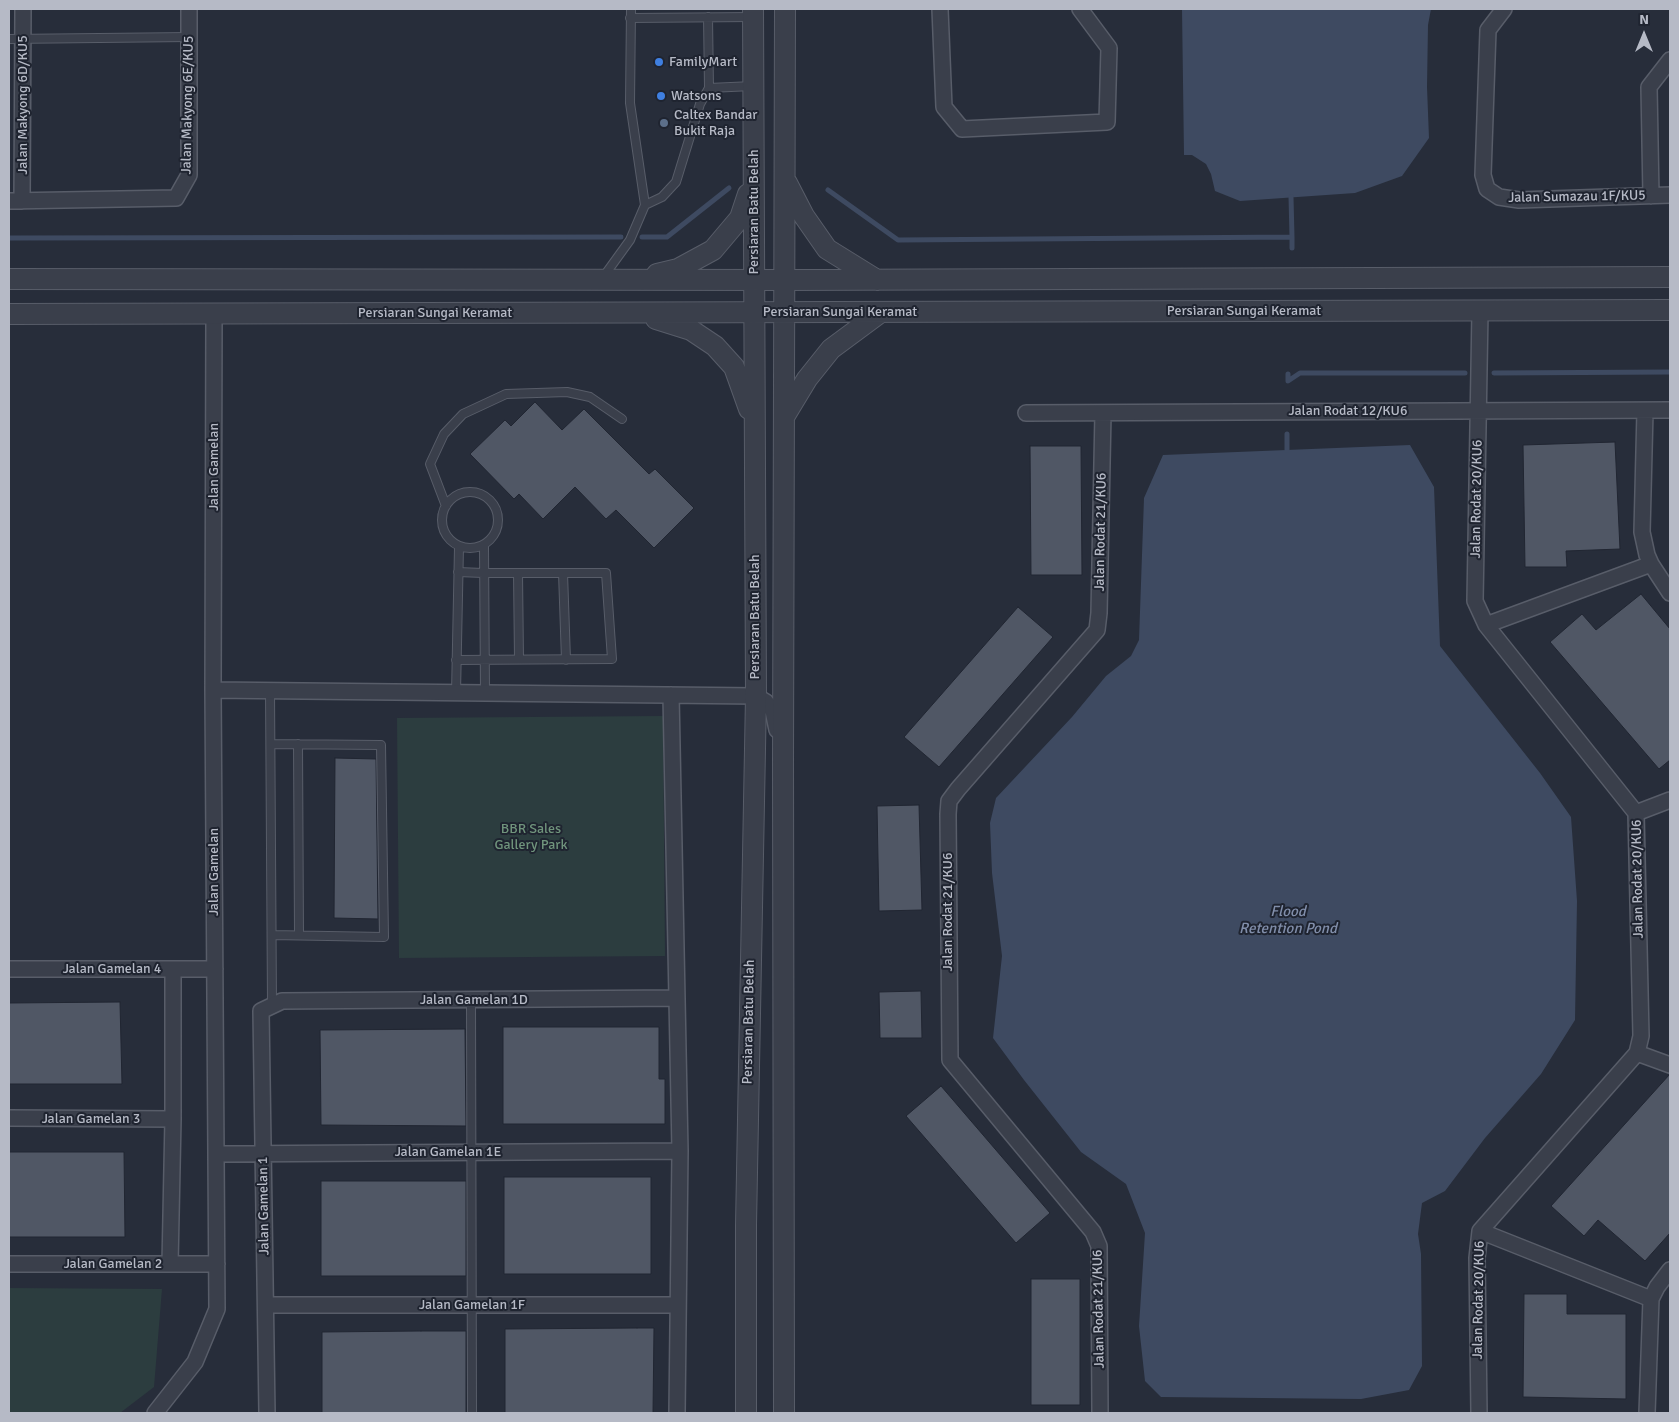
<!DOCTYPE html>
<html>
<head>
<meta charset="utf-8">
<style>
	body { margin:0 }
	#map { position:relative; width:1679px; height:1422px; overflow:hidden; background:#272d3a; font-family:Signika,sans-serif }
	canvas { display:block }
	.frame { position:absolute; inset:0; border:10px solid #b6bac6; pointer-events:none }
	.north { position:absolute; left:1619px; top:10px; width:50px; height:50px; -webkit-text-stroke:4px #1f2430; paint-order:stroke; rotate:0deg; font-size:14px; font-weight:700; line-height:20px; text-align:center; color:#b6bac6 }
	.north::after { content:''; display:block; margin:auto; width:18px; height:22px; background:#b6bac6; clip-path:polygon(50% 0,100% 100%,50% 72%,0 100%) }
</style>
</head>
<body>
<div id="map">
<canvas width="1679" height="1422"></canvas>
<div class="frame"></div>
<div class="north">N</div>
</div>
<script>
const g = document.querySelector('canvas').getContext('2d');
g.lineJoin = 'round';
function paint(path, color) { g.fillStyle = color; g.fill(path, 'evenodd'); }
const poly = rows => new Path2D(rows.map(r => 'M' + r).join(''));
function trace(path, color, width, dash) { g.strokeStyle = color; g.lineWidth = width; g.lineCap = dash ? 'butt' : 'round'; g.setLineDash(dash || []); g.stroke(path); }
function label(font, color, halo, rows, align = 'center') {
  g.font = font + ' Signika,sans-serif'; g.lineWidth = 4; g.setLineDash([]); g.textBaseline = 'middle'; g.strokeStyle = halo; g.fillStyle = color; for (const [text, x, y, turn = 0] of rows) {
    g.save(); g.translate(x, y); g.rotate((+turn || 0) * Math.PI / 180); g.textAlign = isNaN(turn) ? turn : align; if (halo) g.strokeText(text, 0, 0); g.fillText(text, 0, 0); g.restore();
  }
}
paint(poly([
	[663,716,665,956,399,958,397,718],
	[9,1288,162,1289,154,1387,120,1413,9,1413]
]), '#2c3d3f');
paint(poly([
	[1182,9,1431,9,1428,25,1427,87,1429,138,1402,176,1355,193,1240,201,1215,191,1211,174,1206,164,1192,155,1184,155],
	[1410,445,1434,487,1440,646,1540,773,1571,817,1577,901,1575,1020,1541,1074,1485,1138,1445,1191,1422,1203,1418,1234,1421,1254,1422,1366,1409,1390,1361,1399,1161,1397,1145,1381,1139,1326,1145,1233,1126,1184,1081,1152,1024,1080,993,1038,1002,956,992,873,990,823,996,798,1072,717,1106,676,1131,656,1139,640,1144,498,1163,455]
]), '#3e4a61');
trace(poly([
	[828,190,898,240,1292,237,1291,197],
	[642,237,667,237,729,188],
	[1292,237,1292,248],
	[9,238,621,237],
	[1494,373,1670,372],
	[1288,374,1288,381,1300,373,1465,373],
	[1287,434,1287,450]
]), '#3e4a61', 5);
const building = poly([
	[535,402,562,430,584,409,649,474,655,469,694,508,654,548,616,510,606,519,575,487,543,519,519,494,514,499,470,454,505,420,511,426,535,402],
	[1615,442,1620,549,1566,551,1567,567,1525,567,1523,445,1615,442],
	[1030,446,1081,446,1082,575,1031,575,1030,446],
	[1641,594,1670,629,1670,760,1659,769,1550,642,1582,614,1596,630,1641,594],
	[1018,607,1053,637,939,767,904,737,1018,607],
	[335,758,376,759,378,919,334,918,335,758],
	[919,805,922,910,879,911,877,806,919,805],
	[921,991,922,1038,880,1038,879,992,921,991],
	[120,1002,122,1084,9,1084,9,1003,120,1002],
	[503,1027,659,1027,659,1079,665,1079,665,1124,503,1124,503,1027],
	[465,1029,466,1126,321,1125,320,1030,465,1029],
	[1670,1074,1670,1233,1645,1261,1598,1220,1584,1236,1551,1206,1670,1074],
	[941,1086,1050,1213,1016,1243,906,1116,941,1086],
	[9,1152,124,1152,125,1237,9,1237,9,1152],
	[504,1177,651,1177,651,1274,504,1274,504,1177],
	[321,1181,466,1181,466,1276,321,1276,321,1181],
	[1031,1279,1080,1279,1080,1405,1031,1405,1031,1279],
	[1524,1294,1567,1294,1567,1314,1626,1314,1626,1399,1523,1397,1524,1294],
	[637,1328,654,1328,653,1413,505,1413,505,1329,637,1328],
	[421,1331,466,1331,466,1413,322,1413,322,1332,421,1331]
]);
paint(building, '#505765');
trace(building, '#212632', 1);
const service = poly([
	[708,17,709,88],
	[630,18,753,17],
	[9,39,189,37],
	[645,205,662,197,676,182,700,104,709,88,753,86],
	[604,276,630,240,645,205,630,103,631,9],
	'442 520a28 28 0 1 1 56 0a28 28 0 1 1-56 0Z',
	[446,506,430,464,444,434,463,414,506,394,567,392,590,397,622,419],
	[484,546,485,693],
	[518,573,519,659],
	[563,573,566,660],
	[456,660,612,659,606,573,483,573,458,572],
	[270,691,272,1006],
	[456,693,459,547],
	[271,744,381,745,384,937,272,935],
	[298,744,299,935],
	[471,1000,472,1413]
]);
const minor = poly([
	[940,9,944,107,962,129,1107,122,1109,48,1080,9],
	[1504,9,1488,30,1483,175,1487,189,1499,197,1519,200,1670,195],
	[1651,196,1649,87,1670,60],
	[9,201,176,198,189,175,189,9],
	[22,201,23,9],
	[1645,411,1642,532,1647,555,1651,564,1670,593],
	[1026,413,1670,410],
	[1486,625,1651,564],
	[213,690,756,696,766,702,773,711,777,730],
	[671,695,680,1151,677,1413],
	[1636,813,1670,800],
	[9,969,215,969],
	[1637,1053,1670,1065],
	[9,1118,173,1119],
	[217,1154,680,1151],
	[1480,1231,1651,1299],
	[9,1264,217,1264],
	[170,1264,173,1119,173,969],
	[266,1305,678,1305],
	[155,1413,195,1362,217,1309,213,690,214,314],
	[267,1413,261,1011,282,1001,677,998],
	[1100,1413,1099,1246,1093,1232,950,1060,948,814,949,801,958,789,1097,630,1099,613,1103,413],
	[1479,1413,1477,1258,1480,1231,1637,1053,1641,1036,1636,813,1486,625,1475,601,1480,311],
	[1647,1413,1651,1299,1657,1287,1670,1270]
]);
const tertiary = poly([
	[787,183,804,216,827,249,877,280],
	[657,274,678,269,713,250,740,218,748,194],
	[9,279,784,280,1670,277],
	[9,314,1670,310],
	[656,319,691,330,715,346,734,367,749,409],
	[784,417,807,379,831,349,881,312],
	[746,1413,746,1225,756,696,753,9],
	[784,1413,783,758,785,9]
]);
trace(service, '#585d69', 10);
trace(minor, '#585d69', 18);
trace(tertiary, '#585d69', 22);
trace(service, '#3a3f4b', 8);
trace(minor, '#3a3f4b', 15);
trace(tertiary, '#3a3f4b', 20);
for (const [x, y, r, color] of [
	[659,62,5,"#3f7fe0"],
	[661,96,5,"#3f7fe0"],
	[664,123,5,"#5c6f8a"]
]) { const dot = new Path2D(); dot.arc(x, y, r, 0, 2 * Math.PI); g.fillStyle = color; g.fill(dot); trace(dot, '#1f2430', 2); }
label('14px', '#b6bac6', '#1f2430', [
	["FamilyMart",669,62],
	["Watsons",671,96],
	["Caltex Bandar",674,115],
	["Bukit Raja",674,131]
], 'left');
label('14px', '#b6bac6', '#1f2430', [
	["Jalan Makyong 6D/KU5",23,105,-90],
	["Jalan Makyong 6E/KU5",188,105,-89],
	["Jalan Sumazau 1F/KU5",1577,197,-1],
	["Persiaran Batu Belah",754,212,-90],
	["Persiaran Sungai Keramat",1244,311],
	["Persiaran Sungai Keramat",840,312],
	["Persiaran Sungai Keramat",435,313],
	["Jalan Rodat 12/KU6",1348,411],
	["Jalan Gamelan",214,467,-90],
	["Jalan Rodat 20/KU6",1477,499,-89],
	["Jalan Rodat 21/KU6",1101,532,-89],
	["Persiaran Batu Belah",755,617,-90],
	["Jalan Gamelan",214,872,-90],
	["Jalan Rodat 20/KU6",1638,879,-91],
	["Jalan Rodat 21/KU6",948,912,-90],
	["Jalan Gamelan 4",112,969],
	["Jalan Gamelan 1D",474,1000],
	["Persiaran Batu Belah",749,1022,-89],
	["Jalan Gamelan 3",91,1119],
	["Jalan Gamelan 1E",448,1152],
	["Jalan Gamelan 1",264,1206,-91],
	["Jalan Gamelan 2",113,1264],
	["Jalan Rodat 20/KU6",1479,1300,-89],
	["Jalan Gamelan 1F",472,1305],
	["Jalan Rodat 21/KU6",1099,1309,-91]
]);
label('14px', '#70947c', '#1f2430', [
	["BBR Sales",531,829],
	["Gallery Park",531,845]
]);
label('italic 15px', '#818eaa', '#1f2430', [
	["Flood",1288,912],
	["Retention Pond",1288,929]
]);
</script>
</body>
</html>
